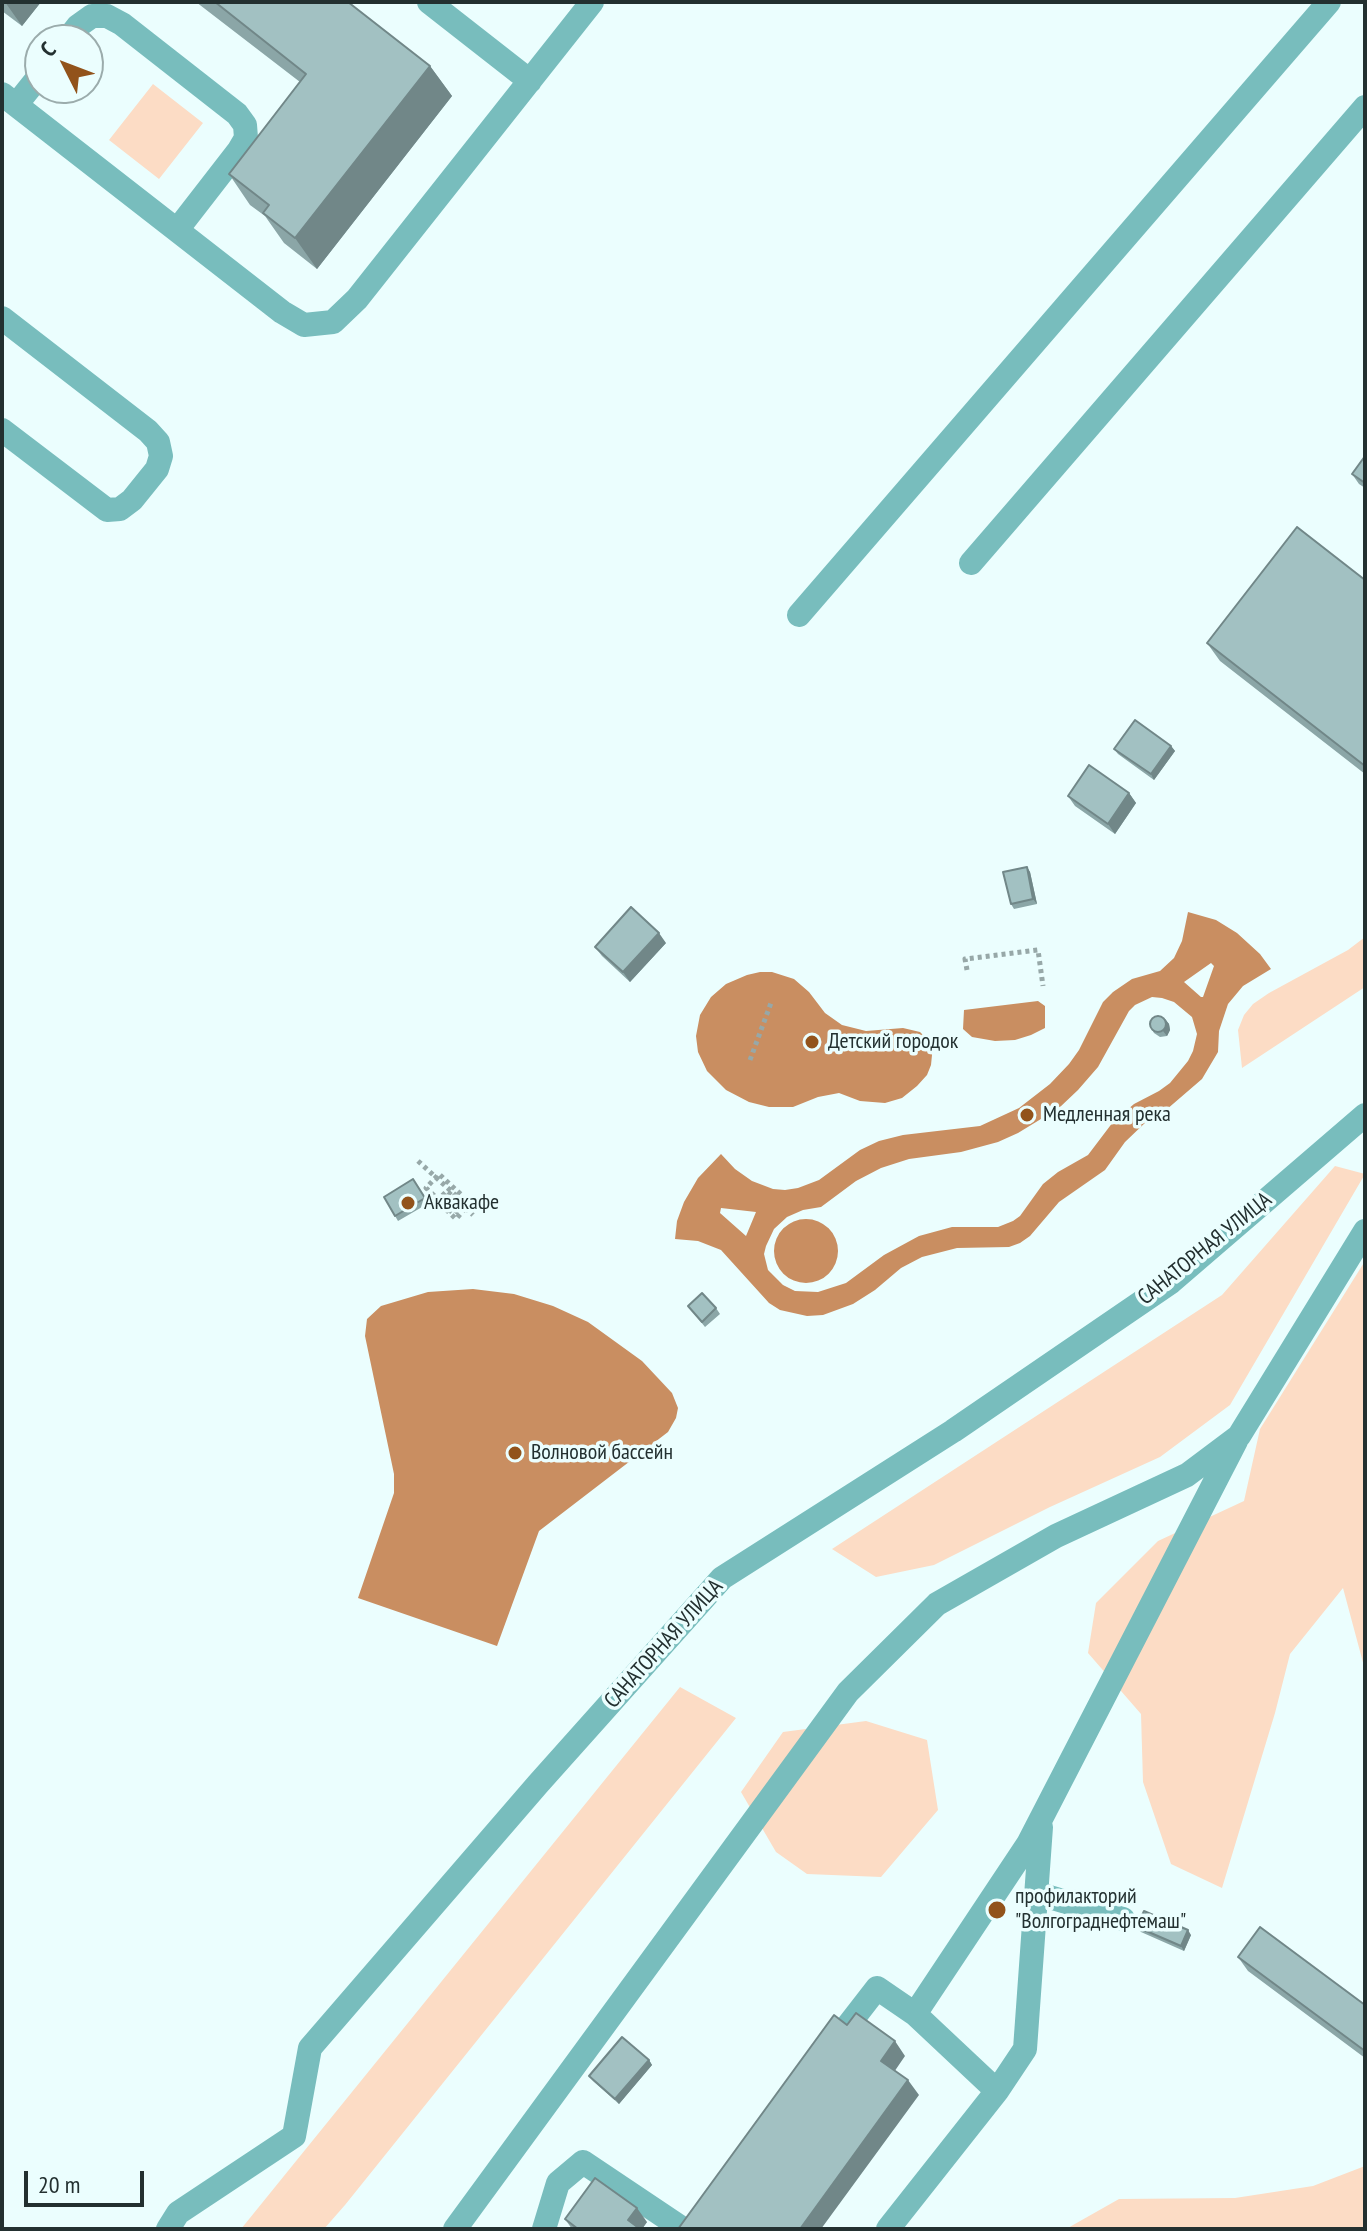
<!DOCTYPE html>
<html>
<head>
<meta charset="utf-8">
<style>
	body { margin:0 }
	#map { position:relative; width:1367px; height:2231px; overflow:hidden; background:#ebfefe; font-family:"PT Sans Narrow",sans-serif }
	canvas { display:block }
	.frame { position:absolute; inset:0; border:4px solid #233030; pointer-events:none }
	.north { position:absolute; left:24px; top:24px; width:80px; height:80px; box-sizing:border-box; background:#ebfefe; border:2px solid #9bacac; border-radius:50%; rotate:312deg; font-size:22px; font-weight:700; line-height:32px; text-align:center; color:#233030 }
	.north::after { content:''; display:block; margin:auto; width:28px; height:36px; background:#92531b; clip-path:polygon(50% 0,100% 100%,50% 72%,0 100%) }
	.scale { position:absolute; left:24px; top:2171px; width:120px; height:36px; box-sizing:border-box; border:4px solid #233030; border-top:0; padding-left:10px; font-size:24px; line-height:28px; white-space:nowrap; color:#233030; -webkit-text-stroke:6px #ebfefe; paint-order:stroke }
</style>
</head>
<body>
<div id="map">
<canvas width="1367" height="2231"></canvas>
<div class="frame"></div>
<div class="north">С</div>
<div class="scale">20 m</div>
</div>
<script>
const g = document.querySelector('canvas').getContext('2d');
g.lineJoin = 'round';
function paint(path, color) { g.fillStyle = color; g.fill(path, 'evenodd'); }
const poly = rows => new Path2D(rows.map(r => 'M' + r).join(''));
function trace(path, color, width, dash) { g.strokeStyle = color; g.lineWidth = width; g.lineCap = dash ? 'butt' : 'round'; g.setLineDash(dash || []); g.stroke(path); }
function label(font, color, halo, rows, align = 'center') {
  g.font = font + ' "PT Sans Narrow",sans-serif'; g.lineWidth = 7; g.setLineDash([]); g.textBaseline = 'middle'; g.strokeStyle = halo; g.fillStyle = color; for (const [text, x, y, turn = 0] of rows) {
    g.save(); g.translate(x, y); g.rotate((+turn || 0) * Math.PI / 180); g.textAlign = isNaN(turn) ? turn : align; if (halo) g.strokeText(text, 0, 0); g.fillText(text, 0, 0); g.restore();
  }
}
paint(poly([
	[153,84,203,123,159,179,109,140],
	[1365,937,1365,987,1242,1068,1238,1030,1244,1015,1253,1004,1269,993,1348,950],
	[1335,1166,1365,1174,1230,1405,1160,1457,1050,1507,934,1565,876,1577,832,1549,1222,1295],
	[1365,1261,1365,1670,1343,1588,1290,1654,1275,1713,1222,1888,1171,1864,1143,1782,1141,1714,1088,1653,1096,1603,1158,1541,1244,1501,1260,1429],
	[680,1687,736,1718,345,2205,324,2229,241,2229],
	[866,1721,927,1740,938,1810,881,1877,807,1874,776,1852,741,1792,783,1732],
	[1365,2166,1365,2229,1066,2229,1119,2199,1235,2198,1313,2186]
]), '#fcdcc5');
paint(poly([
	[1188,912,1216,920,1237,933,1260,954,1271,969,1243,986,1228,1004,1219,1031,1218,1052,1202,1079,1166,1110,1147,1121,1125,1142,1105,1170,1059,1202,1030,1236,1020,1243,1009,1247,957,1248,922,1257,901,1268,875,1290,853,1304,823,1315,807,1316,780,1310,769,1303,721,1250,698,1241,675,1239,677,1221,684,1202,698,1178,721,1154,735,1169,752,1181,773,1189,785,1190,798,1188,819,1180,860,1150,879,1141,903,1135,980,1126,1019,1108,1050,1084,1069,1064,1079,1050,1103,1002,1113,992,1132,979,1160,971,1174,958,1182,941],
	[1211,963,1214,966,1203,997,1201,997,1184,982],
	[1152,997,1162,998,1174,1002,1192,1017,1197,1034,1193,1051,1188,1061,1170,1083,1159,1091,1134,1104,1113,1122,1088,1155,1058,1172,1043,1184,1020,1216,1013,1221,998,1227,952,1227,919,1236,884,1255,846,1283,818,1292,795,1291,783,1285,768,1270,764,1254,766,1246,774,1229,787,1217,803,1210,821,1207,856,1181,881,1168,909,1159,961,1152,998,1142,1018,1133,1059,1108,1078,1090,1098,1067,1129,1011,1135,1005],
	[721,1208,756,1212,746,1236,720,1213],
	[760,972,772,972,794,979,809,992,825,1013,842,1025,866,1031,903,1028,920,1032,928,1040,932,1055,931,1065,927,1075,917,1086,902,1098,885,1103,860,1101,839,1093,818,1097,793,1107,769,1107,749,1102,726,1090,707,1071,698,1052,696,1036,700,1015,711,997,726,984,747,975],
	[1038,1001,1045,1006,1045,1028,1031,1035,1015,1040,995,1041,972,1037,963,1029,964,1010],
	'774 1251a32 32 0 1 1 64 0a32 32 0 1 1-64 0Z',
	[473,1289,514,1294,553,1306,588,1322,642,1361,672,1393,678,1408,676,1418,668,1432,539,1531,497,1646,358,1598,394,1493,394,1474,365,1336,367,1319,381,1306,428,1292]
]), '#c98e61');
trace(poly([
	[967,970,965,959,1038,950,1043,986],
	[750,1060,771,1003],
	[418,1161,464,1203,454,1214,426,1188,439,1174,470,1203,456,1219,437,1201,447,1191,473,1215]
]), '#97a8a8', 5, [4, 4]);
trace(poly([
	[429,2,530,81],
	[67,40,78,26,92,16,107,16,122,24,237,114,245,125,246,138,239,150,177,230],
	[2,94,282,312,304,325,333,322,357,299,592,2],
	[16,105,40,75],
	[2,318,148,431,158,442,161,456,157,469,132,500,120,509,107,510,2,430],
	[971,563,1365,107],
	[799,615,1329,2],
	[1036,1893,1123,1919],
	[915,2014,1028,1844,1236,1441],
	[839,2037,877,1988,915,2014,997,2091,888,2229],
	[997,2091,1025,2049,1041,1827],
	[168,2229,178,2213,294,2136,310,2048,538,1784,722,1578,953,1431,1171,1282,1365,1115],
	[455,2229,848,1692,937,1604,1056,1536,1187,1475,1239,1436,1365,1231],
	[544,2229,558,2183,583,2162,683,2229]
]), '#78bdbd', 24);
paint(poly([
	[2,2,41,2,22,26,2,11],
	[196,2,348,2,430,66,452,96,317,269,284,243,265,216,250,205,229,174,300,82],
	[1365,456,1365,488,1359,484,1352,474],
	[1365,580,1365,774,1220,661,1207,643],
	[1171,746,1175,751,1154,780,1118,754,1114,749],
	[1129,793,1136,803,1115,834,1075,806,1068,796],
	[1027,867,1030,872,1037,904,1014,909,1011,904],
	[666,943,630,982,602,956,595,947],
	[1165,1019,1169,1024,1170,1030,1167,1036,1160,1037,1154,1033,1151,1028],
	[413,1179,429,1203,398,1221,384,1197],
	[688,1306,716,1308,720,1314,705,1327],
	[1137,1927,1191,1935,1184,1951,1141,1932],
	[1238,1957,1365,2005,1365,2058,1248,1971],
	[649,2060,652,2065,619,2104,593,2081,589,2076],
	[565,2219,647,2222,642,2229,572,2229]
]), '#8ba6a7');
paint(poly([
	[5,2,41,2,22,26],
	[430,66,452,96,317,269,295,238],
	[1171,746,1175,751,1154,780,1151,774],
	[1129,793,1136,803,1115,834,1108,824],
	[1027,867,1030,872,1037,904,1033,899],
	[659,933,666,943,630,982,623,972],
	[1165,1019,1169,1024,1170,1030,1167,1036,1163,1031],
	[1188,1930,1191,1935,1184,1951,1181,1946],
	[895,2041,905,2056,892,2075,881,2061],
	[649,2060,652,2065,619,2104,615,2099],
	[908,2080,919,2095,821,2229,800,2229],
	[637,2208,647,2222,642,2229,634,2229,628,2220]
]), '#718788');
const building = poly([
	[215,2,348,2,430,66,295,238,263,213,269,205,229,174,306,74,215,2],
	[1365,456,1365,483,1352,474,1365,456],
	[1297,527,1365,580,1365,766,1207,643,1297,527],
	[1135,720,1171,746,1151,774,1114,749,1135,720],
	[1089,765,1129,793,1108,824,1068,796,1089,765],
	[1027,867,1033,899,1011,904,1003,872,1027,867],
	[631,907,659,933,623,972,595,947,631,907],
	'1150 1024a8 8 0 1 1 16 0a8 8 0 1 1-16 0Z',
	[413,1179,425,1198,395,1216,384,1197,413,1179],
	[702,1293,716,1308,702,1322,688,1306,702,1293],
	[1144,1911,1188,1930,1181,1946,1137,1927,1144,1911],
	[1260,1927,1365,2005,1365,2051,1238,1957,1260,1927],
	[856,2013,895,2041,881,2061,908,2080,800,2229,678,2229,834,2015,847,2025,856,2013],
	[622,2037,649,2060,615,2099,589,2076,622,2037],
	[595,2178,637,2208,628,2220,640,2229,578,2229,565,2219,595,2178]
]);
paint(building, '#a2c1c2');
trace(building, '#718788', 2);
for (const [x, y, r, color] of [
	[812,1042,8,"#92531b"],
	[1027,1115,8,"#92531b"],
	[408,1203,8,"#92531b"],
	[515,1453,8,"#92531b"],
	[997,1910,10,"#92531b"]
]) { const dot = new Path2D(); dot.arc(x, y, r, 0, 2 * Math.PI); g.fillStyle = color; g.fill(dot); trace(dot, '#ebfefe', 3); }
label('22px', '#233030', '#ebfefe', [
	["Детский городок",828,1042],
	["Медленная река",1043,1115],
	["Аквакафе",424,1203],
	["Волновой бассейн",531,1453],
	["профилакторий",1015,1897],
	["\"Волгограднефтемаш\"",1015,1922]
], 'left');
label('22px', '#233030', '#ebfefe', [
	["САНАТОРНАЯ УЛИЦА",1205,1249,-39],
	["САНАТОРНАЯ УЛИЦА",664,1644,-48]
]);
</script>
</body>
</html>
